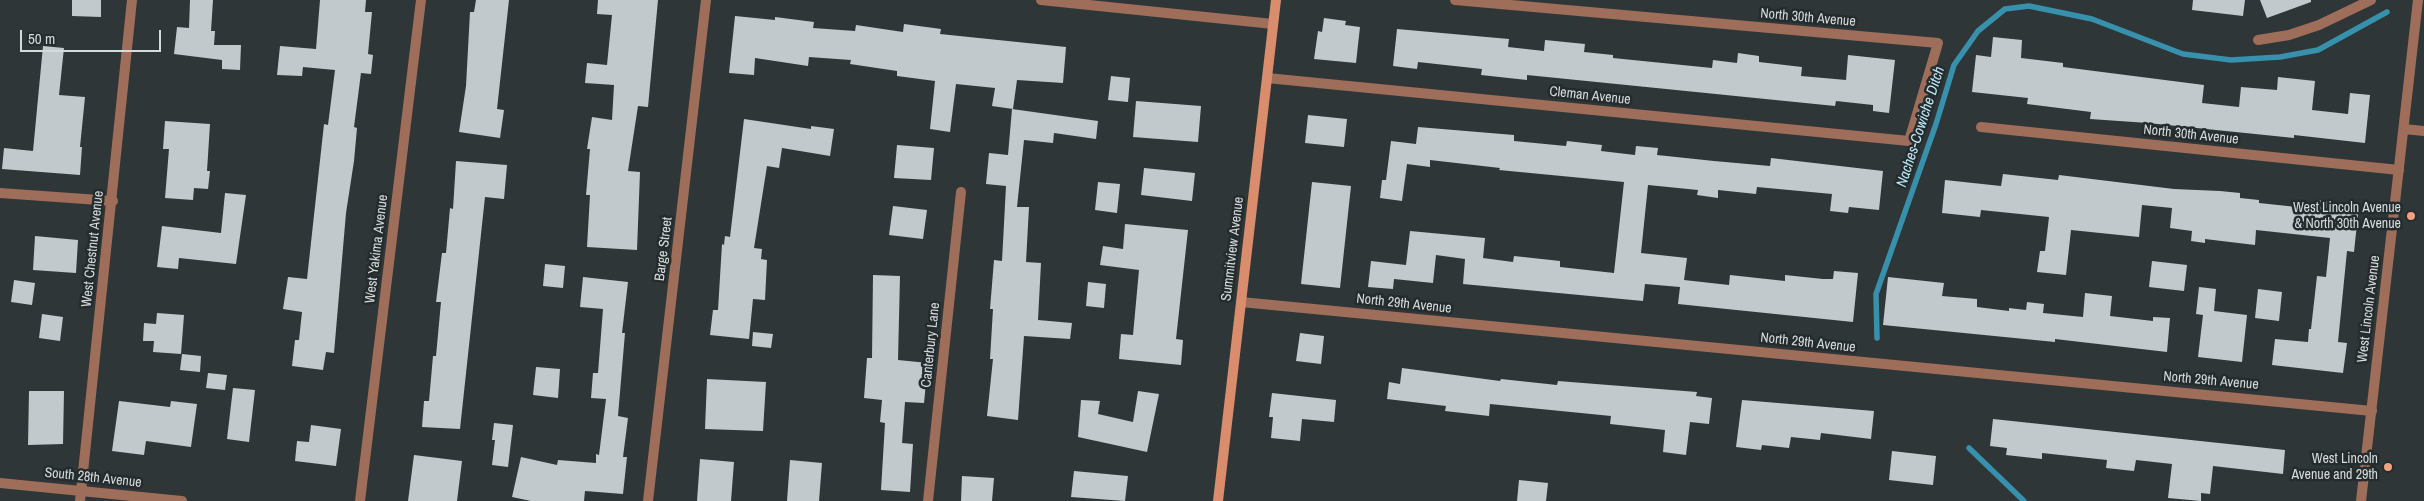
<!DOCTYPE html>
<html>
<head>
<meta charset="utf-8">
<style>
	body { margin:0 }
	#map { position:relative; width:2424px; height:501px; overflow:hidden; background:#2f3638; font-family:"Archivo Narrow",sans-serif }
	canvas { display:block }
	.scale { position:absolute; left:20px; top:30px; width:141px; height:22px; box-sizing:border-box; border:2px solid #d6dadb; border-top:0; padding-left:6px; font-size:15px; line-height:18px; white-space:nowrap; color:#d6dadb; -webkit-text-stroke:4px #252c2e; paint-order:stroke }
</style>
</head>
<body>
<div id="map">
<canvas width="2424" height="501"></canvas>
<div class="scale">50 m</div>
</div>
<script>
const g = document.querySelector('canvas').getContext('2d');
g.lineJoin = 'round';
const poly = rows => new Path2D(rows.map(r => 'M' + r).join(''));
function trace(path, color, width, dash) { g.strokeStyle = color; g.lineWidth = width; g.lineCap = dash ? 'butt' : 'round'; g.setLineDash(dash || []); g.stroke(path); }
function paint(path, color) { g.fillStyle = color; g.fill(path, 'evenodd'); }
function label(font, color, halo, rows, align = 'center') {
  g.font = font + ' "Archivo Narrow",sans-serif'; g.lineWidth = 5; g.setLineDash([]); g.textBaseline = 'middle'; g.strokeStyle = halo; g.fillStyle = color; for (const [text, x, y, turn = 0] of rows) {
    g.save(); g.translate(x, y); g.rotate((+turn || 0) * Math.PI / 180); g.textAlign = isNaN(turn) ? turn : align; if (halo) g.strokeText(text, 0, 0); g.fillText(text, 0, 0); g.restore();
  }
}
trace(poly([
	[1877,338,1876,294,1936,124,1954,65,1978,31,2005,9,2029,6,2092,19,2183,54,2231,60,2280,57,2318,50,2387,12],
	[1969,448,2024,501]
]), '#3891ac', 5.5);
paint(poly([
	[72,0,101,0,101,17,72,16],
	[190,0,213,0,211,31,215,31,214,45,241,45,240,70,222,69,222,60,174,54,177,27,189,28],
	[320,0,366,0,365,12,372,12,368,54,373,55,371,74,361,73,354,127,357,128,354,161,346,213,334,353,326,352,323,370,292,366,295,340,299,340,302,312,283,309,288,277,307,279,324,124,328,125,335,70,303,67,302,76,277,75,280,46,316,49],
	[476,0,509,0,497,109,504,110,500,138,459,132,466,86,470,12,474,12],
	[598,0,658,0,648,107,638,106,628,171,640,172,637,250,587,247,590,195,586,195,590,149,587,149,592,117,612,120,614,85,585,83,587,63,607,65,612,15,597,14],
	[2193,0,2245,0,2243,16,2192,10],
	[2260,0,2311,0,2311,2,2267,18],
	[735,16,775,20,775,17,814,22,813,28,855,31,856,25,903,32,904,24,941,29,940,34,1066,47,1063,83,1017,80,1013,109,992,106,995,88,956,84,950,132,930,129,935,81,897,76,897,71,850,64,851,60,809,57,808,66,755,58,754,75,729,73],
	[1324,18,1346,21,1345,25,1360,27,1356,63,1314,59,1318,31,1322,32],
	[1397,29,1509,39,1508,47,1544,51,1545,40,1585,44,1584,52,1613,55,1613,58,1712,68,1713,60,1737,63,1738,53,1759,56,1759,62,1802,67,1801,76,1846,80,1848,55,1895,60,1889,113,1873,111,1873,105,1836,101,1835,106,1527,75,1527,80,1481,75,1482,69,1418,62,1417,69,1393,66],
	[1993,37,2022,40,2021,58,2063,63,2063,67,2204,85,2202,103,2239,107,2241,87,2277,90,2278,77,2315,81,2312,110,2348,114,2350,93,2370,95,2365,143,2294,135,2294,138,2148,123,2090,119,2091,112,2027,104,2028,98,1972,92,1976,55,1991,57],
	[43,46,64,48,59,95,85,97,80,147,82,147,80,175,2,169,4,148,33,151],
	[1111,76,1130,78,1128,102,1108,100],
	[1136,101,1201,106,1198,142,1133,137],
	[1012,109,1098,121,1096,139,1054,133,1053,143,1024,140,1017,207,1029,207,1026,262,1041,263,1038,320,1072,323,1070,339,1024,336,1018,420,987,416,993,359,990,359,993,309,990,309,994,260,1002,261,1006,186,986,184,989,153,1008,155],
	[1308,115,1347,119,1344,147,1305,143],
	[744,119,811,129,811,126,834,129,830,156,782,148,779,168,767,166,754,248,762,249,761,259,767,260,765,300,753,299,749,339,710,335,713,310,718,310,722,244,724,245,725,236,730,237],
	[165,121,210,124,207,171,210,171,208,189,194,188,193,200,165,198,169,149,163,149],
	[1418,127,1514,135,1514,141,1566,146,1567,141,1602,145,1601,151,1635,155,1636,146,1658,148,1657,155,1714,161,1770,166,1771,158,1883,171,1879,210,1849,207,1848,213,1830,211,1832,194,1757,187,1756,194,1718,190,1718,198,1697,195,1698,190,1648,185,1641,253,1687,258,1684,280,1729,285,1730,275,1785,281,1785,275,1823,279,1833,279,1834,271,1858,273,1853,322,1678,304,1680,287,1645,284,1643,301,1463,284,1465,259,1436,255,1433,283,1394,279,1393,289,1368,287,1371,261,1406,265,1410,231,1485,238,1483,258,1513,262,1514,256,1560,261,1560,267,1614,273,1624,182,1499,170,1500,168,1430,160,1430,167,1407,164,1402,201,1380,198,1382,180,1386,180,1391,141,1416,144],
	[897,145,934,148,931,180,894,178],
	[456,161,507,165,504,199,485,197,460,429,422,427,424,401,429,401,433,356,436,356,441,302,436,302,442,253,446,253,450,208,453,209],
	[1144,168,1195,173,1192,201,1141,195],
	[2003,174,2058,180,2059,175,2174,189,2220,191,2240,193,2240,198,2259,200,2259,203,2316,209,2316,200,2359,205,2354,252,2347,251,2338,342,2347,343,2343,373,2272,365,2275,339,2308,342,2309,329,2311,329,2317,276,2326,277,2330,238,2256,230,2255,245,2205,239,2205,243,2191,241,2192,231,2170,228,2172,208,2142,205,2139,237,2071,230,2066,275,2037,272,2040,251,2045,251,2049,217,1981,210,1980,217,1942,213,1945,180,2001,186],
	[1098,182,1120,184,1117,213,1095,210],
	[1312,182,1351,186,1340,288,1301,284],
	[225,193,246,195,236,264,179,258,178,269,157,267,162,226,221,233],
	[893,206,927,210,923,239,889,235],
	[1125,224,1188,230,1176,339,1183,340,1181,365,1119,359,1121,334,1133,335,1139,270,1100,265,1103,246,1123,249],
	[35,236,78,240,76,273,33,270],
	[2152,261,2187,265,2184,291,2149,287],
	[545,264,565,266,563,288,543,286],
	[873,275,900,276,898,360,928,363,924,403,905,402,902,443,913,444,910,492,881,490,885,423,880,422,882,400,864,398,867,358,872,358],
	[583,277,628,282,622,333,625,333,618,416,628,418,623,457,627,457,623,494,585,491,584,501,531,501,512,497,521,457,557,465,558,460,596,463,596,454,599,455,606,399,591,398,593,373,598,373,603,309,580,307],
	[1888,277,1944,283,1942,296,1977,299,1977,307,2009,311,2009,308,2026,310,2027,302,2044,304,2043,313,2083,317,2085,293,2112,296,2110,316,2153,321,2153,317,2170,318,2167,352,2055,339,2055,342,1883,325],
	[14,280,35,283,32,305,11,302],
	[1088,282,1106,284,1104,308,1086,306],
	[2199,287,2216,289,2214,311,2247,315,2242,362,2198,357,2203,315,2196,314],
	[2258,289,2282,292,2279,321,2255,318],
	[157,313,184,315,181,354,153,352,154,341,143,341,144,323,156,324],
	[42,314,63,317,60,341,39,338],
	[753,332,773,334,771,348,752,346],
	[1300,333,1324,336,1321,364,1296,361],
	[182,354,201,356,200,372,180,370],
	[536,367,560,369,558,398,533,395],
	[1402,368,1500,381,1501,379,1557,385,1558,381,1697,392,1696,396,1712,398,1709,424,1690,422,1686,455,1663,452,1665,430,1610,424,1611,416,1490,404,1489,416,1445,411,1446,406,1387,399,1389,382,1400,384],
	[208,373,227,375,225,390,206,388],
	[707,379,766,382,763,431,705,429],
	[233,388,255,390,249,442,227,439],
	[29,391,64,391,63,444,28,445],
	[1138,391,1159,394,1147,452,1078,437,1081,400,1100,401,1098,414,1133,422],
	[1272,393,1336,400,1334,422,1302,419,1300,441,1271,438,1273,417,1269,417],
	[1742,400,1874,411,1871,439,1821,433,1820,440,1791,437,1789,448,1762,445,1761,450,1736,447],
	[119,401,170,407,171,401,197,404,191,447,146,441,144,455,112,451],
	[1993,419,2285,450,2283,474,2213,466,2210,494,2201,493,2201,501,2168,498,2172,464,2136,460,2134,471,2106,468,2107,460,2042,453,2042,459,2006,455,2007,448,1990,446],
	[494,423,513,425,508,467,492,465,495,440,492,440],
	[311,425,341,429,336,466,295,461,297,441,309,442],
	[1892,451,1936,456,1933,485,1889,480],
	[414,455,462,461,457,501,408,501],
	[700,459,734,462,731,501,697,501],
	[790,460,822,463,819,501,787,501],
	[1074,471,1128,476,1125,501,1071,497],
	[962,476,994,478,992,501,961,501],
	[1519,480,1548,483,1546,501,1517,501]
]), '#c1c9cc');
trace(poly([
	[1041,0,1273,24],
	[2258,40,2289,35,2319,25,2371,0],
	[1267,78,1909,141,1938,43,1455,0],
	[1981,127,2399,170],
	[2404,129,2424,131],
	[0,193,113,201],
	[1241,302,2372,411],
	[0,483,182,501],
	[360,501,421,0],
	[648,501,706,0],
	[928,501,961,192]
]), '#9e6e5a', 10);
trace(poly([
	[80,501,132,0],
	[2361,501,2418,0]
]), '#9e6e5a', 10);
trace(poly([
	[1218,501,1276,0]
]), '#d98d6d', 10);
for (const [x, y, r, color] of [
	[2411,216,5,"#f2a17e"],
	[2388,467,5,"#f2a17e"]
]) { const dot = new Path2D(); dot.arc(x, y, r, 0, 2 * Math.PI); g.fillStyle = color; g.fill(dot); trace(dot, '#252c2e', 2); }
label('14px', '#d6dadb', '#252c2e', [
	["North 30th Avenue",1808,18,5],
	["Cleman Avenue",1590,96,6],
	["North 30th Avenue",2191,135,6],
	["West Chestnut Avenue",93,249,-84],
	["West Yakima Avenue",377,249,-83],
	["Barge Street",664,249,-83],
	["Summitview Avenue",1233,249,-83],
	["North 29th Avenue",1404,304,6],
	["West Lincoln Avenue",2369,309,-83],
	["North 29th Avenue",1808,343,6],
	["Canterbury Lane",931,345,-84],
	["North 29th Avenue",2211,381,5],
	["South 28th Avenue",93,478,6]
]);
label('14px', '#d6dadb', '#252c2e', [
	["West Lincoln Avenue",2401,208],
	["& North 30th Avenue",2401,224],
	["West Lincoln",2378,459],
	["Avenue and 29th",2378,475]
], 'right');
label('italic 15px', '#bbe6f5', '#252c2e', [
	["Naches-Cowiche Ditch",1921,127,-72]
]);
</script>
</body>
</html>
